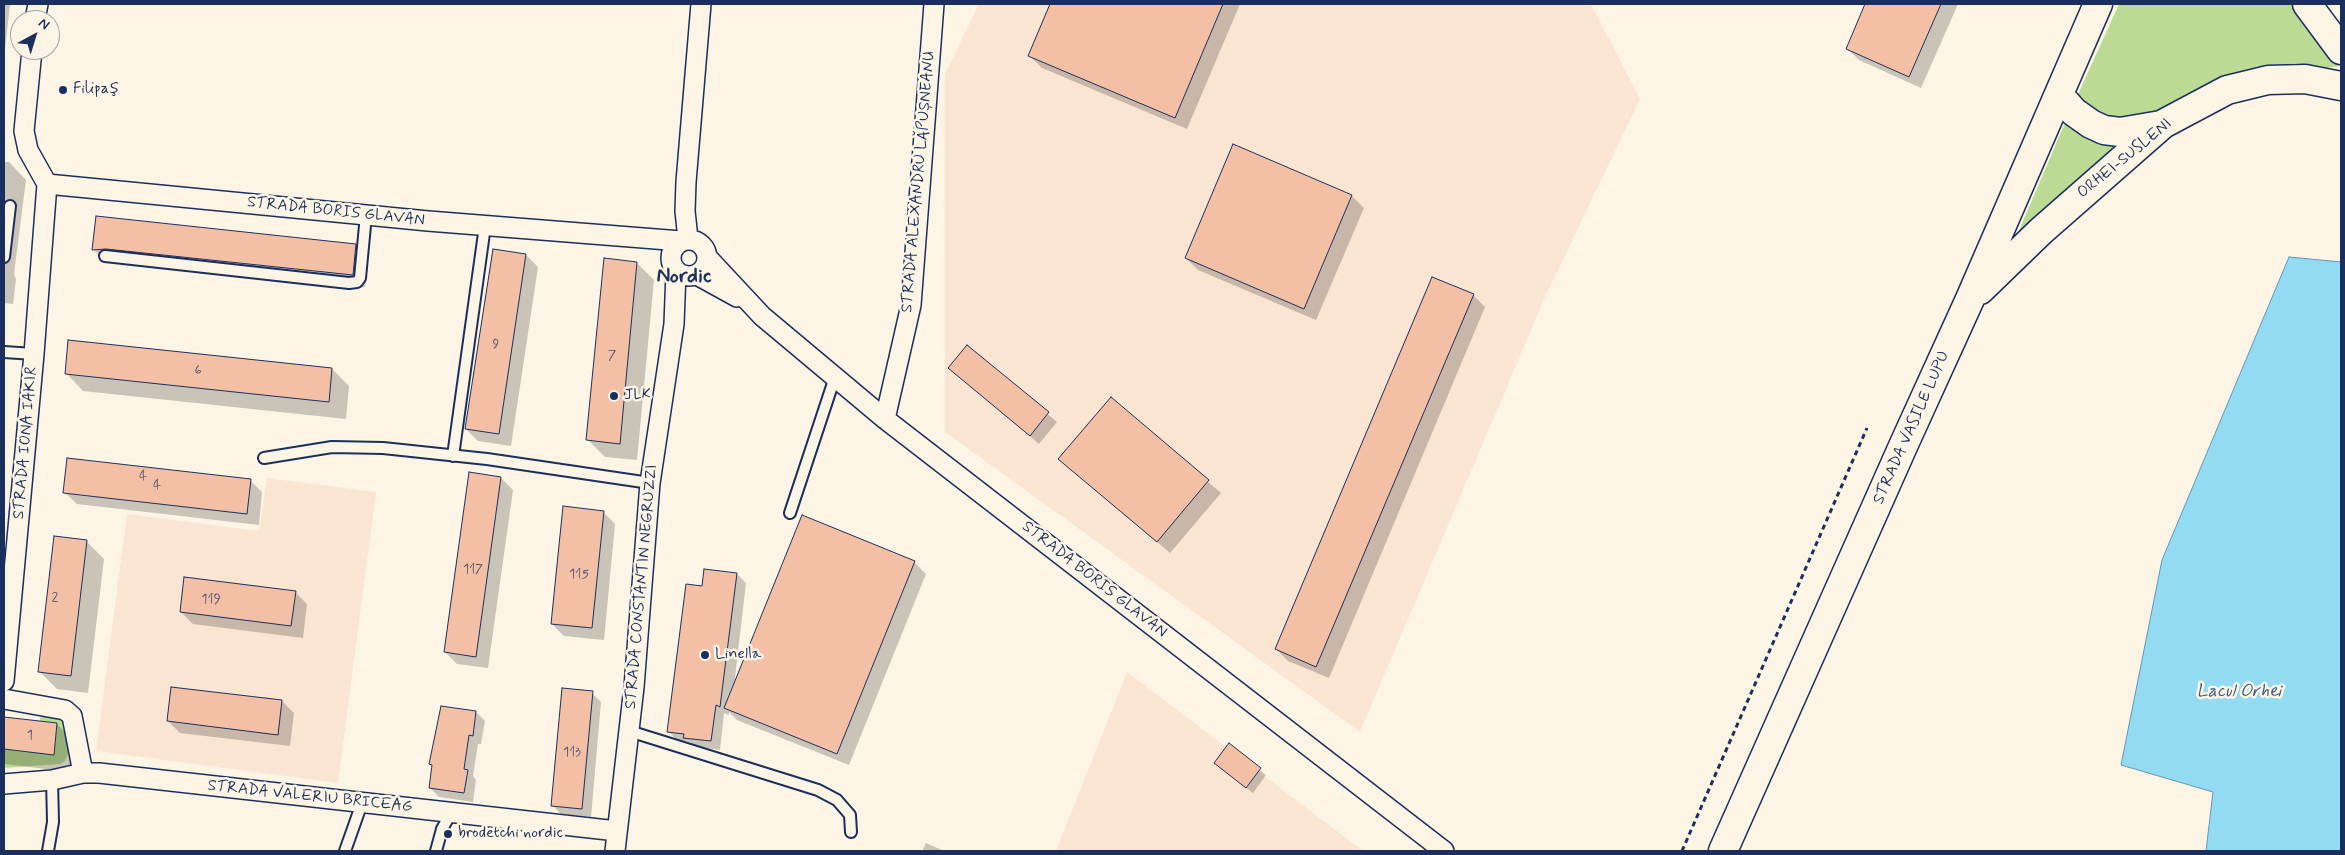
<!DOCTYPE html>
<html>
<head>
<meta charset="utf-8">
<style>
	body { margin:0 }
	#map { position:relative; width:2345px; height:855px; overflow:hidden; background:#fcf5e5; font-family:Mynerve,sans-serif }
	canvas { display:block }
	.frame { position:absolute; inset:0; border:5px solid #1b2f5e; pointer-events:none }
	.north { position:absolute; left:10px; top:10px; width:50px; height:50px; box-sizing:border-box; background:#fcf5e5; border:1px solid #a2a6af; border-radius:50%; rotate:39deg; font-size:14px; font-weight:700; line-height:20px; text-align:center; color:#1b2f5e }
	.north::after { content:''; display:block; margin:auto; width:18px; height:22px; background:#1b2f5e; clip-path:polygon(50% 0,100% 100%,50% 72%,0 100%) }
</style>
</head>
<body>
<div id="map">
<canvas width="2345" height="855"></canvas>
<div class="frame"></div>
<div class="north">N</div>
</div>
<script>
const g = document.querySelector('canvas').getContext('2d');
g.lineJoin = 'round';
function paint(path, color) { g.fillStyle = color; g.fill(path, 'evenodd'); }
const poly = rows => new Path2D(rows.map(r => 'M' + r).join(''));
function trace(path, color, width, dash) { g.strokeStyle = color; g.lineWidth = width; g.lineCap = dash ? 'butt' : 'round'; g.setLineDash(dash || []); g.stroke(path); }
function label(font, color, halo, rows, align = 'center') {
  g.font = font + ' Mynerve,sans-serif'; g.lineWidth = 5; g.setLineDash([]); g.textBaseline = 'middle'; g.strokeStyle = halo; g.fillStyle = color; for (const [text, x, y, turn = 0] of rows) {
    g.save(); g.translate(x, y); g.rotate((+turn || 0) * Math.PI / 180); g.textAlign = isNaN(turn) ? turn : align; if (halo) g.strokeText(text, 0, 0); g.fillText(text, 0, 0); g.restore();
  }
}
paint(poly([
	[979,4,1591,4,1640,99,1546,295,1360,732,945,432,945,74],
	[267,478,376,492,338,783,96,751,127,514,259,531],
	[1127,672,1362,850,1361,851,1056,851]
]), '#fae5d2');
paint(poly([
	[2119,4,2297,4,2314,32,2341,66,2326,68,2295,63,2257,69,2139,121,2103,120,2075,101],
	[2065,123,2091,135,2130,142,2014,242],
	[41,711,60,713,70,732,68,754,65,761,60,764,4,768,4,749,54,755,57,724,40,721]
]), '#bbdb94');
const water = poly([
	[2289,257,2341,262,2341,851,2206,851,2213,792,2121,765,2162,560,2289,257]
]);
paint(water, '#92dbf3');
trace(water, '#6296b7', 1);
paint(poly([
	[4,4,10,4,5,50,4,50],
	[1052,4,1240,4,1187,129,1042,68,1030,56],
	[1867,4,1958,4,1921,88,1859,60,1847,48],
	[1233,146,1352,196,1364,208,1316,320,1198,270,1186,258],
	[4,162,9,162,26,180,14,274,16,279,13,304,4,303],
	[97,217,356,245,368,257,365,287,119,261,105,261,93,249],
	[494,250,526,255,538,267,511,446,478,441,466,429],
	[637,263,654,280,637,460,605,457,588,440],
	[1473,295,1485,307,1329,678,1288,661,1276,649],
	[967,347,1057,422,1039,444,950,368],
	[332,369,349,386,346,419,83,391,66,373],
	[1111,399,1221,493,1170,553,1060,459],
	[501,478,513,490,488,668,457,664,445,652],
	[250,480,262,492,259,525,77,504,64,492],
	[603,512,615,524,604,640,564,636,552,624],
	[86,541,104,559,88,693,57,689,40,672],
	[914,562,926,574,849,765,737,720,729,712,729,715,724,713,720,750,694,746,690,742,677,740,668,731,706,570,737,574,746,583,734,686],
	[295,592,307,604,303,638,193,624,181,612],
	[172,688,282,701,294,713,290,746,180,733,168,721],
	[592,693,601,702,591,817,561,814,552,805],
	[476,712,485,721,481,744,478,744,473,776,476,780,473,802,439,797,430,788,433,766,431,764],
	[4,718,57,724,74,742,71,772,4,764],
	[1229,745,1266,775,1253,793,1221,768],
	[926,843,944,851,922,851]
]), '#0003');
const building = poly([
	[1050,4,1223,4,1175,118,1028,56,1050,4],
	[1865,4,1941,4,1909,77,1846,49,1865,4],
	[1233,144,1352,195,1304,309,1185,258,1233,144],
	[96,216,356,244,353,275,106,249,92,250,96,216],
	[493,249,526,254,499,434,465,429,493,249],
	[604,258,637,262,620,444,586,440,604,258],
	[1432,277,1474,294,1316,667,1275,649,1432,277],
	[68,340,332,368,329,402,65,374,68,340],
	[967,345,1049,412,1030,436,948,368,967,345],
	[1111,397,1209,480,1157,542,1058,459,1111,397],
	[67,458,251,479,247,514,63,493,67,458],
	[469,472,501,477,476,657,444,652,469,472],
	[563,506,604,511,592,628,551,624,563,506],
	[802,515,915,561,837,754,724,708,802,515],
	[54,536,87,540,71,676,38,672,54,536],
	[704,569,737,573,720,707,716,705,711,741,683,738,684,734,667,732,686,584,702,586,704,569],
	[184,577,296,591,291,626,180,612,184,577],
	[171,687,282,700,278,735,167,721,171,687],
	[562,688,593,691,582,809,551,806,562,688],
	[441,706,476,711,473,736,469,735,464,769,468,770,464,793,429,788,432,765,429,764,441,706],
	[4,717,57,723,54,755,4,749,4,717],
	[1229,743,1261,768,1246,788,1214,763,1229,743]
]);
paint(building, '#f4c0a5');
trace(building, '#1b2f5e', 1);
const service = poly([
	[105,256,349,283,357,282,360,278,366,215],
	[4,257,10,206],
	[4,352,34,354],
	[453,456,485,226],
	[264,458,332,447,383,448,487,459,650,483],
	[790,513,835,377],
	[629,731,818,790,837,800,850,815,851,832],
	[48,851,53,822,52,780],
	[345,851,362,803],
	[436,851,442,829,451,813]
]);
const minor = poly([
	[35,20,38,4],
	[47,184,428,221,681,241],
	[688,239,685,211,686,182,701,4],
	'671 258a18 18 0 1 1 36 0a18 18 0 1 1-36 0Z',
	[707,257,762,316,885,419,1444,851],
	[697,275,737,297],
	[885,419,911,305,934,4],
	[4,681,34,354,47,184,28,150,24,131,32,50],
	[4,699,65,710,72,716,83,773],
	[4,784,52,780,83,773,99,773,617,831],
	[615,851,634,687,650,483,674,324,676,272]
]);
const secondary = poly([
	[2307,4,2341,50],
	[2059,95,2074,112,2091,124,2104,130,2120,132,2161,125],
	[1980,290,2041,231,2163,124,2227,90,2268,80,2305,79,2341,86],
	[1723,851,1904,444,1970,299,2098,4]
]);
trace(service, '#1b2f5e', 14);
trace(minor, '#1b2f5e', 22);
trace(secondary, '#1b2f5e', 31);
trace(poly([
	[1682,851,1867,428]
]), '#1b2f5e', 3, [5, 4]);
trace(service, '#fcf5e5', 10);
trace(minor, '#fcf5e5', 19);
trace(secondary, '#fcf5e5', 28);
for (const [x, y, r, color] of [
	[63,90,5,"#1b2f5e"],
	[614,396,5,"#1b2f5e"],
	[705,655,5,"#1b2f5e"],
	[448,834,5,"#1b2f5e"]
]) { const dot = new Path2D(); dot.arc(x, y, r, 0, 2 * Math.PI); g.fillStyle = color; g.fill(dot); trace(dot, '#fcf5e5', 2); }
label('14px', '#515370', null, [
	["9",496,345],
	["7",612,356],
	["6",198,371],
	["4",143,477],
	["4",157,486],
	["117",473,570],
	["115",579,575],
	["2",55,598],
	["119",211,600],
	["1",30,736],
	["113",572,753]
]);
label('16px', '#1b2f5e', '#fcf5e5', [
	["Filipaş",73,90],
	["JLK",624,396],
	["Linella",715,655],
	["brodetchi nordic",458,834]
], 'left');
label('16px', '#1b2f5e', '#fcf5e5', [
	["ORHEI-SUSLENI",2125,159,-39],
	["STRADA ALEXANDRU LĂPUȘNEANU",919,182,-85],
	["STRADA BORIS GLAVAN",336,212,6],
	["STRADA VASILE LUPU",1912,428,-66],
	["STRADA IONA IAKIR",26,443,-85],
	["STRADA BORIS GLAVAN",1094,580,38],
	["STRADA CONSTANTIN NEGRUZZI",642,587,-85],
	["STRADA VALERIU BRICEAG",310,797,6]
]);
label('italic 18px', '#395a83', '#fcf5e5', [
	["Lacul Orhei",2239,692]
]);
label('bold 21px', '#1b2f5e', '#fcf5e5', [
	["Nordic",684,278]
]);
</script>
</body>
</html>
